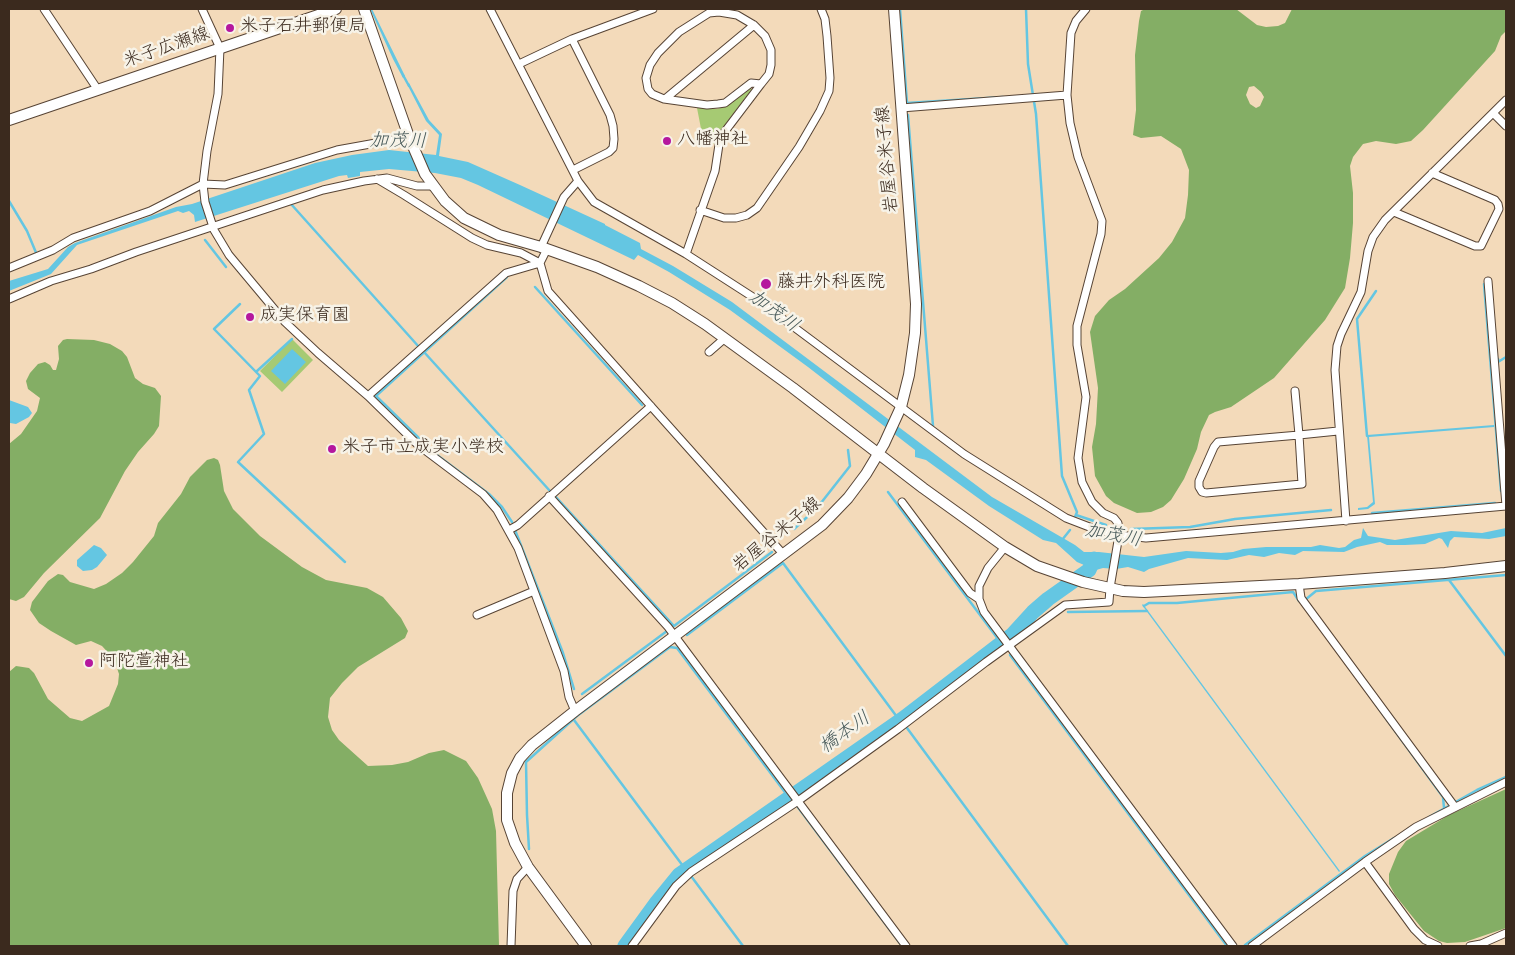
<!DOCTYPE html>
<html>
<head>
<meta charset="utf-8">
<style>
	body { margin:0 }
	#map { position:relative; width:1515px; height:955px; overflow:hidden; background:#f3daba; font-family:"Indie Flower",sans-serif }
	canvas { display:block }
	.frame { position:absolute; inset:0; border:10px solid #3b2a1e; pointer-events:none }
</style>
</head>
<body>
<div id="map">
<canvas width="1515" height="955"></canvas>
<div class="frame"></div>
</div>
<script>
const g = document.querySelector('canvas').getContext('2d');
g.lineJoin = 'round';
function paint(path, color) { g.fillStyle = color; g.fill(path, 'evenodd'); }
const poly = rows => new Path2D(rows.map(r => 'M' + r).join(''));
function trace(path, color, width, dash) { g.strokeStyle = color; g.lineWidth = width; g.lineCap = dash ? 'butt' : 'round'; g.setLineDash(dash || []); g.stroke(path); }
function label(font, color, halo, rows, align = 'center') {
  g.font = font + ' "Indie Flower","Klee One",sans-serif'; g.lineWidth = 5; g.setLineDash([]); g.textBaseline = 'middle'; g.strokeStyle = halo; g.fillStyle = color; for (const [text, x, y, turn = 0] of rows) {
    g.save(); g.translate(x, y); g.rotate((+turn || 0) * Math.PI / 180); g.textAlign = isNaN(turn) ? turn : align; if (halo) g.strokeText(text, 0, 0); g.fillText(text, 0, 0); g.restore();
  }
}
paint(poly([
	[750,88,752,89,717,135,714,144,703,139,697,108,717,109,724,107],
	[292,339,313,360,282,392,260,371]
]), '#a6ca73');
paint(poly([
	[1145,9,1236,9,1257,25,1266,27,1278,26,1285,23,1292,9,1506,9,1506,31,1501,36,1495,51,1423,130,1411,141,1396,144,1376,141,1363,144,1353,157,1350,166,1353,193,1353,223,1350,258,1345,288,1325,320,1274,378,1231,407,1215,412,1209,415,1201,432,1197,449,1184,479,1171,500,1163,507,1151,512,1137,513,1114,503,1106,496,1095,476,1092,447,1096,424,1098,388,1090,332,1095,316,1109,300,1125,289,1159,258,1172,242,1185,218,1188,195,1189,170,1181,149,1161,136,1141,138,1133,135,1136,110,1135,55,1139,21,1141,11],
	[1254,86,1261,92,1264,97,1260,106,1256,108,1250,104,1246,95,1249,87],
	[67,339,94,340,110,344,122,351,127,357,135,378,143,384,155,388,161,396,159,426,154,434,138,452,125,471,100,518,44,573,24,597,16,601,9,599,9,444,21,434,37,411,40,398,28,389,26,381,30,373,38,364,45,362,50,365,53,370,56,370,59,359,58,346,63,340],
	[214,458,218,460,220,465,224,491,233,509,260,536,302,567,326,580,367,588,383,597,401,618,408,631,405,638,358,667,342,683,330,698,328,717,332,730,339,740,368,766,392,765,408,762,429,753,444,750,466,761,478,778,492,809,496,831,499,946,9,946,9,672,16,666,29,668,34,673,48,699,70,718,82,721,109,706,118,684,119,674,114,659,102,646,91,641,76,645,51,631,39,623,30,610,32,602,48,581,58,574,63,575,70,582,94,589,106,584,122,573,133,562,154,536,158,523,181,494,190,477,207,460],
	[1506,789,1506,928,1465,942,1447,943,1439,941,1424,931,1395,895,1389,884,1389,874,1398,852,1406,841,1449,815]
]), '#84ae65');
paint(poly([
	[370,9,372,9,405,76,403,78,393,59],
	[409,83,429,120,442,134,439,156,468,162,520,185,605,224,605,225,640,243,641,249,673,266,732,302,992,497,1075,545,1084,552,1099,552,1144,557,1186,551,1221,553,1233,552,1243,549,1266,547,1311,547,1320,545,1339,548,1345,547,1354,540,1361,538,1363,528,1368,536,1395,540,1451,531,1482,533,1506,528,1506,536,1489,539,1454,537,1450,541,1448,548,1442,539,1439,538,1425,544,1405,545,1387,545,1380,542,1357,547,1344,552,1303,551,1295,555,1279,553,1264,557,1249,555,1227,560,1188,558,1149,569,1144,572,1128,567,1116,569,1103,568,1096,570,1077,562,1056,543,1043,540,989,506,926,460,915,457,915,450,808,367,730,310,669,272,638,255,634,260,478,185,461,178,435,173,389,169,360,172,360,176,348,178,347,175,339,176,195,222,194,215,189,211,183,213,178,211,77,245,51,274,9,291,9,281,48,269,68,247,75,243,176,207,192,204,315,163,352,155,389,150,436,155,439,135,426,121,407,84],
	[292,349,306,362,285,384,271,371],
	[9,400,28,407,32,413,29,417,16,424,10,423],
	[1494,425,1494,427,1369,437,1375,504,1368,509,1358,510,1358,508,1367,507,1373,502,1367,435],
	[94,545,101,548,107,555,97,567,92,570,83,571,77,566,77,560],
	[1143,604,1340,871,1339,872,1142,605]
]), '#64c6e2');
trace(poly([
	[900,9,907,103,1003,97],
	[1026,9,1028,64,1036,114,1062,476,1077,512,1075,517],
	[403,75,409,86],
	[908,115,933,426],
	[9,201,27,231,37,255],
	[291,204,419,347],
	[205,240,226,267],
	[1484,284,1501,491],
	[535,287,642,405],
	[240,304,214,329,260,376,249,390,264,434,238,462,345,562],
	[424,352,550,491],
	[1498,359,1498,362,1506,357],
	[257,371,292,339],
	[377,395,507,277],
	[376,396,433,452,489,494,502,507,512,522],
	[1367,436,1357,319,1376,291],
	[888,492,1001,643],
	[555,496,674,626,772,552],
	[1372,513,1495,503],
	[1076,515,1106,525],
	[794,529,817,508,850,466,848,450],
	[1131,529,1190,527,1235,519,1331,510],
	[515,530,563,653,574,689],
	[1062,540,1070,530],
	[1449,580,1506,656],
	[1305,600,1316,591,1506,575],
	[1144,606,1149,603,1177,603,1293,592,1299,601],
	[1068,612,1147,611],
	[687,635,783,563,900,721],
	[1010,655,1227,946],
	[582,694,667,631],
	[1374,702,1443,797,1444,808],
	[574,720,686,870],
	[907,728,1068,946],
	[797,806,902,946],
	[1429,817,1477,790,1506,777],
	[529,849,527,815,526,762,577,716,670,647,677,648,790,799],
	[691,876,743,946],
	[1245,945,1365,856,1394,838]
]), '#64c6e2', 2.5);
trace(poly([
	[625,946,657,902,679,875,904,718,1012,635,1033,612,1048,599,1089,570,1094,559]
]), '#64c6e2', 15);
const street = poly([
	[44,9,98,90],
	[202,9,220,48,218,94,207,151,203,184,205,202,214,230,229,255,285,322,318,353,368,396,418,445,483,494,497,510,518,548,564,671,569,697,575,711],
	[490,9,578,181,594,202,686,254,759,301,964,454,1066,518,1092,528,1119,535,1146,538,1506,506],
	[572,39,610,115,613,126,614,139,613,148,609,152,573,170],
	[519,64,572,39,653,9],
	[665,99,754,25],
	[901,108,1067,95],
	[1493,113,1506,126],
	[377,179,404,195,472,238,487,245,521,253,540,263],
	[700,210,724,218,736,218,747,215,757,208,799,147,820,111,829,91,830,78,827,36,825,19,821,9],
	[1394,212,1475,246,1481,246,1499,209,1498,204,1495,200,1432,173],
	[541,247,564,197,578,181],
	[547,249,540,263,548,291,784,555],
	[686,254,715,171,720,138,761,84,769,74,771,65,771,50,765,36,754,25,737,15,719,12,709,13,679,32,658,53,650,65,646,78,648,89,652,94,664,99,707,105,718,104,725,103,751,83,761,84],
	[9,268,53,250,73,238,150,211,203,184,225,185,337,150,409,137],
	[1488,281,1506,506],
	[9,299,51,281,91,269,136,252,323,190,364,181,387,178,417,186,433,186],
	[709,352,725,338],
	[1295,391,1299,435,1302,484,1206,493,1202,492,1199,487,1199,481,1214,447,1218,442,1299,435,1338,431],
	[368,396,506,273,540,263],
	[549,496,668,627,906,946],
	[902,502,970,593,979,599,984,612,1233,946],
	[1346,521,1335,370,1337,346,1341,334,1361,292,1368,251,1373,237,1385,220,1506,100],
	[509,530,518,525,651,406],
	[1299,584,1301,598,1455,807],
	[979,599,979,586,988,568,1005,547],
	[477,615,534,591],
	[1365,862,1414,929,1425,940,1438,946],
	[511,946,513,891,517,879,528,867],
	[632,946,676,886,691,872,798,801,898,729,986,662,1065,605,1109,602,1110,588,1119,535,1118,523,1114,518,1103,513,1092,502,1082,482,1078,458,1086,397,1077,345,1077,326,1101,234,1102,221,1078,157,1070,123,1067,95,1071,33,1076,21,1086,9],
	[1252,946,1365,862,1416,827,1506,782],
	[1470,946,1481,944,1506,933]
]);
const secondary = poly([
	[364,9,409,137,425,174,445,201,464,218,499,235,541,247,597,267,639,286,672,303,705,324,793,388,923,488,1005,547,1037,566,1083,582,1123,591,1144,592,1299,584,1445,573,1506,566],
	[9,120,336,9],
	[586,946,528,867,515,843,507,820,507,793,512,773,520,758,532,745,575,711,822,525,848,498,866,474,884,444,901,407,909,375,915,333,916,304,894,9]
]);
trace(street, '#574435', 9);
trace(secondary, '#574435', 12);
trace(street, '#fff', 7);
trace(secondary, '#fff', 10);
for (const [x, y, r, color] of [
	[230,28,5,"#b5179e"],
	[667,141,5,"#b5179e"],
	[766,284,6,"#b5179e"],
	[250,317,5,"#b5179e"],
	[332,449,5,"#b5179e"],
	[89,663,5,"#b5179e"]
]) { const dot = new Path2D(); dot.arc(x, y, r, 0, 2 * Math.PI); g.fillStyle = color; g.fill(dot); trace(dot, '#f7f3e8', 2); }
label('18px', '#3b2a1e', '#f7f3e8', [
	["米子石井郵便局",240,28],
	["八幡神社",677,141],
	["藤井外科医院",777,284],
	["成実保育園",260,317],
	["米子市立成実小学校",342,449],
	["阿陀萱神社",99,663]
], 'left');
label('18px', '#3b2a1e', '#f7f3e8', [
	["米子広瀬線",167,49,-19],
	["岩屋谷米子線",889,159,-95],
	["岩屋谷米子線",778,536,-39]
]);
label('italic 19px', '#475959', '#f7f3e8', [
	["加茂川",398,143,1],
	["加茂川",773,313,36],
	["加茂川",1113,537,11],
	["橋本川",846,734,-35]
]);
</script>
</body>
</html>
